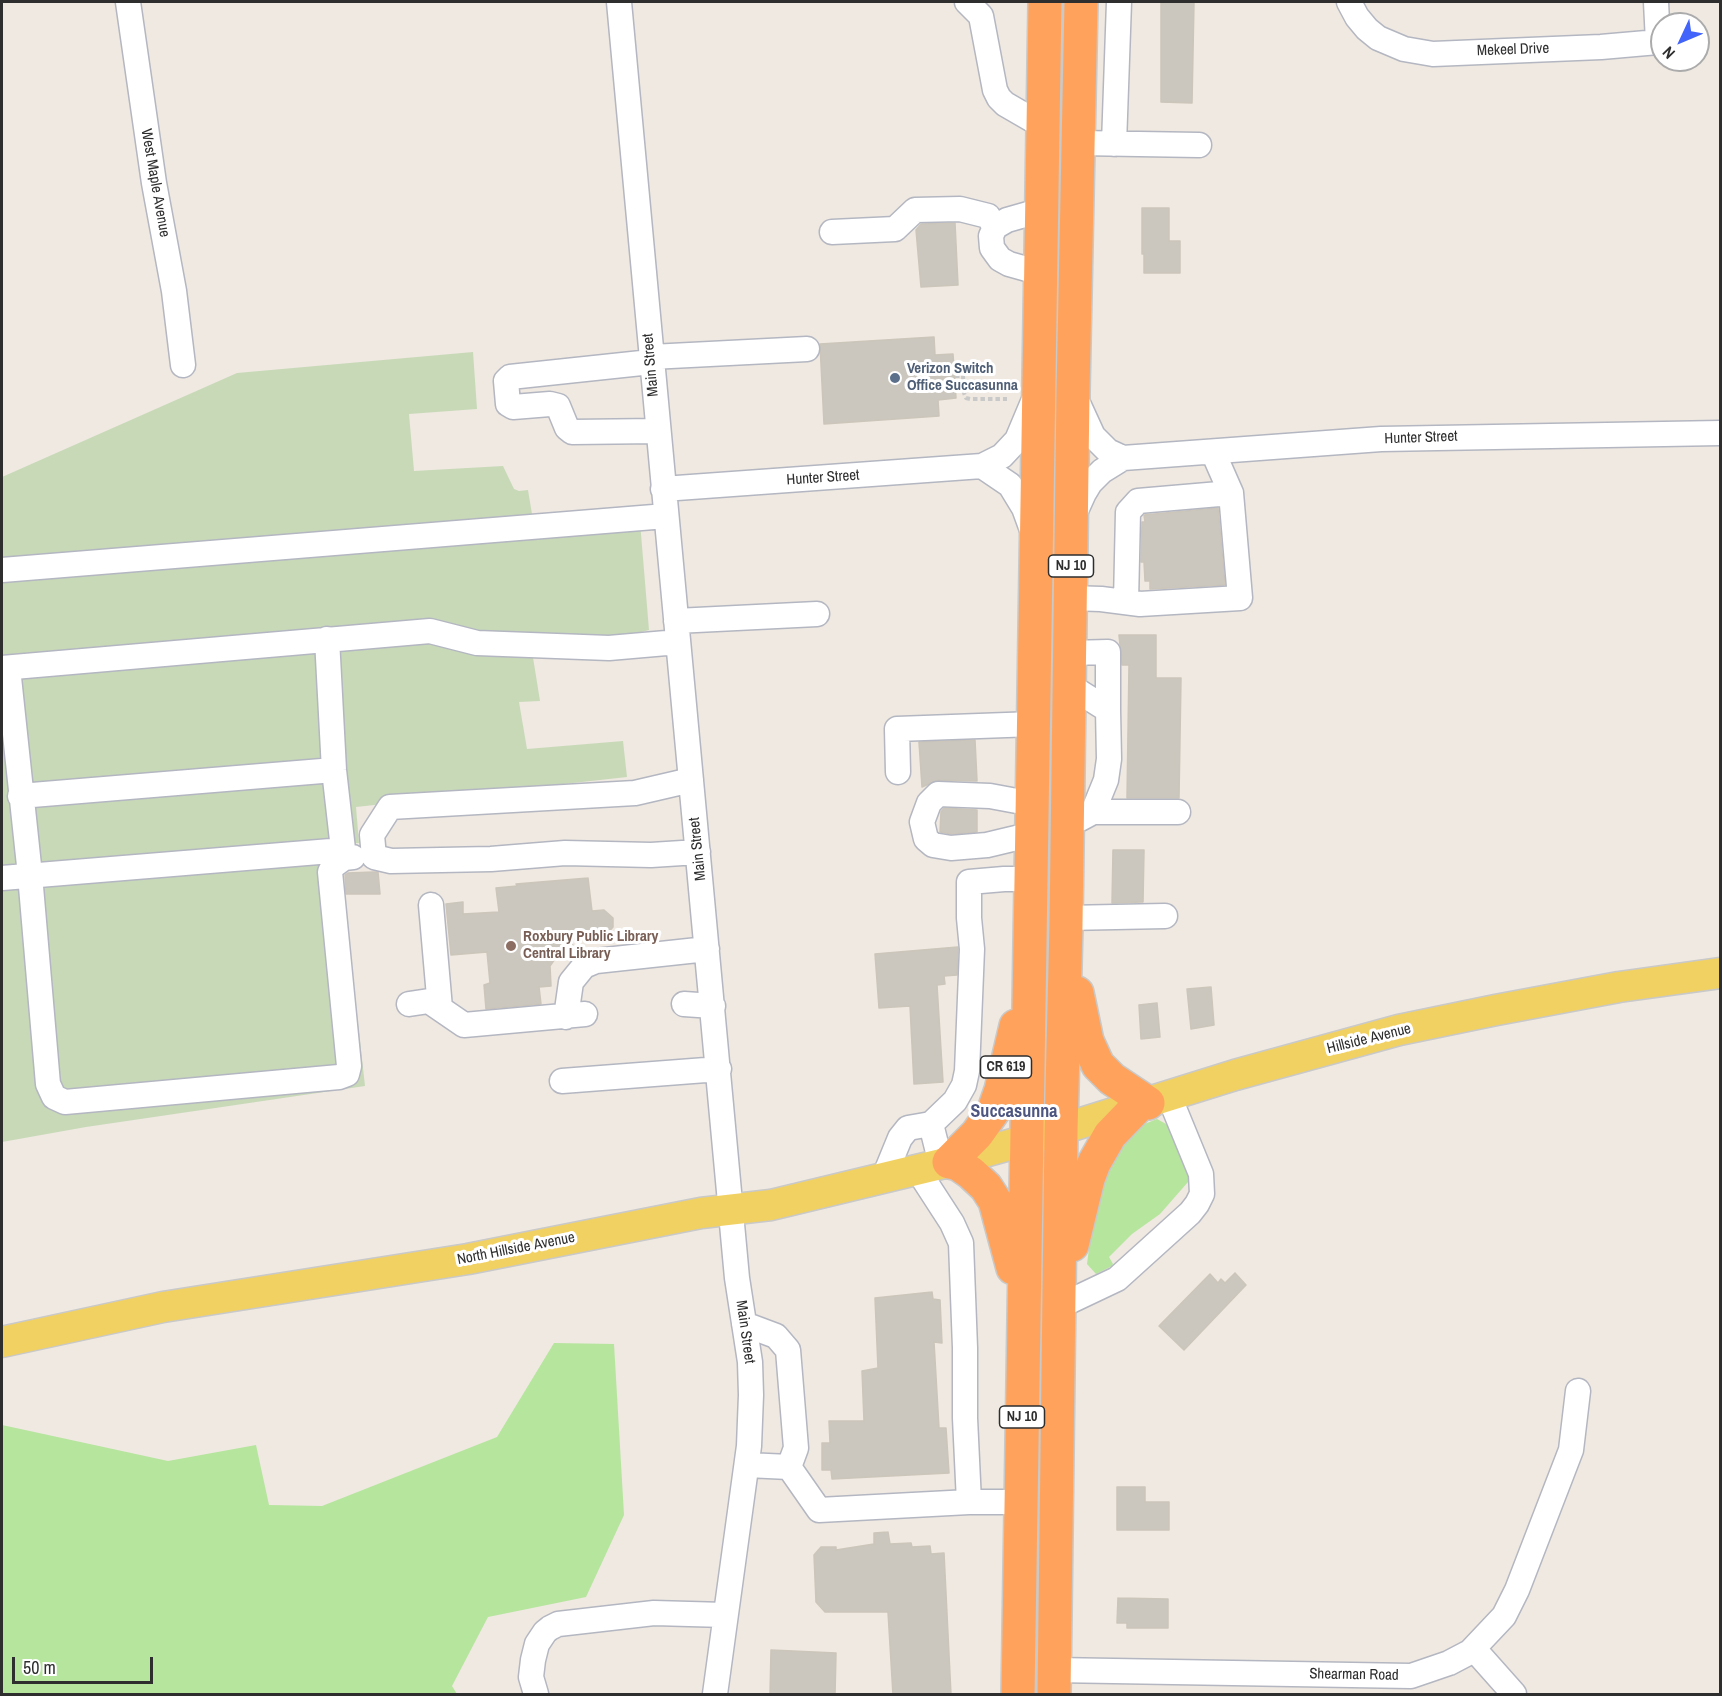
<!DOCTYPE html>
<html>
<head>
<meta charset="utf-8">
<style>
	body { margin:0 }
	#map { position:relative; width:1722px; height:1696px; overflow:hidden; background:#efe9e1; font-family:"Archivo Narrow",sans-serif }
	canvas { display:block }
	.frame { position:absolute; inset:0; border:3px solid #2e2e2e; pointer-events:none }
	.north { position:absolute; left:1650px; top:12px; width:60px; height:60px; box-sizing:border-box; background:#fff; border:2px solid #ababab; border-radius:50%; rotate:226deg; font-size:16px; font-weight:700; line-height:24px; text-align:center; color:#2e2e2e }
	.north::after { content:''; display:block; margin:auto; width:21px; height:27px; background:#4264fb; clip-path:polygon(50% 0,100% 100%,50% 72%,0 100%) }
	.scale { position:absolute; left:12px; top:1657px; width:141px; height:27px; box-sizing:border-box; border:3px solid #2e2e2e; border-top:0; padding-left:8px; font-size:18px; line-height:21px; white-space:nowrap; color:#2e2e2e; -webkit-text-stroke:4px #fff; paint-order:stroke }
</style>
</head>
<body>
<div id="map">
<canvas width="1722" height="1696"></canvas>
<div class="frame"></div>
<div class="north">N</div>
<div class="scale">50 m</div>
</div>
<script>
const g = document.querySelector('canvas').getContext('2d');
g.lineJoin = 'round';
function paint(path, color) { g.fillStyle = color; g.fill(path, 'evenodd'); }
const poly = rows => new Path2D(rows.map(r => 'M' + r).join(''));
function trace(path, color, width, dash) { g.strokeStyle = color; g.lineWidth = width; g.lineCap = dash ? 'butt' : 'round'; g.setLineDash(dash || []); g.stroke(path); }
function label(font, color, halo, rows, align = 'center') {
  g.font = font + ' "Archivo Narrow",sans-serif'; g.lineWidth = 6; g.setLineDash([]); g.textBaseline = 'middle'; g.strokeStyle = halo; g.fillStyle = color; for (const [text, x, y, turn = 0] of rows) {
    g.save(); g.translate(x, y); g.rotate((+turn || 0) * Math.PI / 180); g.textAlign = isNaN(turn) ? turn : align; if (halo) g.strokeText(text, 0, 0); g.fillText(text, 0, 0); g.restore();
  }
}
paint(poly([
	[1048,492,1061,493,1052,834,1045,792],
	[1157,1119,1166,1124,1176,1139,1190,1176,1188,1182,1160,1214,1132,1234,1109,1257,1113,1264,1112,1266,1096,1274,1087,1264,1099,1172,1137,1127],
	[554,1343,614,1344,624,1515,586,1597,488,1617,452,1686,457,1694,2,1694,2,1425,168,1461,256,1445,269,1505,322,1506,497,1437]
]), '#b6e59e');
paint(poly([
	[473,352,477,409,409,414,414,471,503,466,514,489,519,491,528,490,533,520,639,510,649,630,607,641,531,645,540,701,519,702,527,749,623,741,627,777,356,807,359,843,338,844,365,1086,86,1127,2,1142,2,477,237,373]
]), '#c8d9b8');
const building = poly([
	[1161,2,1194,2,1192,103,1161,102,1161,2],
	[1142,208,1169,208,1169,241,1180,241,1180,273,1144,273,1144,254,1142,254,1142,208],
	[955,223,958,285,921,287,916,230,921,224,955,223],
	[934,337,935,355,953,354,956,398,938,400,939,416,824,424,820,344,934,337],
	[1218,508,1225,585,1150,589,1150,581,1145,581,1144,562,1141,562,1142,522,1145,522,1144,515,1218,508],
	[1119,635,1156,635,1156,678,1181,678,1179,798,1127,798,1129,665,1122,665,1119,635],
	[975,740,977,781,938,780,922,787,919,742,975,740],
	[944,808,977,810,977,832,952,834,940,832,941,812,944,808],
	[1113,850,1144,850,1143,902,1112,903,1113,850],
	[374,872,378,872,380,894,346,894,345,875,348,873,374,872],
	[588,878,592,911,604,910,613,918,613,927,605,936,571,940,576,955,557,956,550,966,551,986,539,987,541,1004,486,1009,484,985,490,983,487,952,451,955,446,904,463,902,463,914,499,912,496,888,517,886,516,884,588,878],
	[958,947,957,975,944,976,945,984,937,985,943,1082,914,1084,910,1006,879,1008,875,954,958,947],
	[1211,987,1214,1025,1191,1029,1187,989,1211,987],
	[1157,1003,1160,1037,1141,1039,1139,1005,1157,1003],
	[1235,1273,1246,1285,1184,1350,1159,1326,1210,1274,1218,1283,1221,1279,1225,1283,1235,1273],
	[932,1292,933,1299,940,1300,942,1343,934,1342,939,1428,946,1428,949,1473,832,1479,831,1470,822,1470,822,1443,830,1443,829,1421,864,1421,862,1371,878,1368,875,1298,932,1292],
	[1117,1487,1145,1487,1145,1502,1169,1502,1169,1530,1117,1530,1117,1487],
	[888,1532,890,1544,911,1543,912,1547,930,1546,931,1554,944,1553,951,1695,893,1695,888,1612,825,1612,816,1602,814,1555,821,1547,836,1547,836,1550,874,1544,874,1533,888,1532],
	[1118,1598,1168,1599,1168,1628,1127,1628,1127,1623,1117,1623,1118,1598],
	[771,1650,836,1653,835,1695,770,1695,771,1650]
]);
paint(building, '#cbc7bf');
trace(building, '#cbc5ba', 1.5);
const minor = poly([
	[128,2,154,183,174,291,183,365],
	[619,2,737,1278,750,1362,751,1395,749,1446,715,1694],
	[967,2,981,16,995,90,999,98,1005,104,1043,126],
	[1349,2,1357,17,1367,29,1378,38,1404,49,1433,54,1601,47,1658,42,1656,2],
	[1079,143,1199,145],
	[1114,144,1119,2],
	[832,232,895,229,915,210,960,209,988,216,995,227],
	[1041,273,1009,264,1000,259,992,248,991,236,995,227,1007,220,1042,210],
	[651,357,807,349],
	[651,362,510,377,506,381,508,404,513,407,550,404,558,406,567,428,572,432,658,431],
	[1076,399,1093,436,1108,451,1123,458],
	[982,466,1010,485,1024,508,1032,530],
	[663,489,982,466,1002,456,1017,440,1033,402],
	[1074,515,1084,493,1090,483,1102,471,1123,458,1381,439,1720,433],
	[2,570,666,516],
	[1070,598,1101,599,1140,604,1240,598,1231,493,1213,452],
	[1126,602,1128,512,1138,501,1231,493],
	[676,621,817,614],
	[1070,653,1108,652,1108,710],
	[2,668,430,631,477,643,609,648,678,642],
	[8,668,30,875,48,1084,54,1097,65,1102,339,1077,347,1074,349,1066,330,872,333,866,344,858,334,770,327,639],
	[1070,686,1108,710,1109,759,1106,780,1093,812],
	[898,772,897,729,1034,724],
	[691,780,635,793,390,807,372,835,374,857,391,861,491,859,565,853,651,855,698,852],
	[20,796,334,770],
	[1080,819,1093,812,1178,812],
	[1033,834,987,845,951,848,933,845,926,839,922,822,929,803,938,794,990,796,1033,804],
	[2,878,331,851,344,858,353,857],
	[431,905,440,1008],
	[1066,918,1165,916],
	[409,1004,429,1001,464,1025,585,1014],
	[684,1004,713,1006],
	[566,1017,571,982,584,966,596,961,707,949],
	[562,1081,719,1069],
	[931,1124,941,1164],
	[917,1169,952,1223,961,1243,965,1348,965,1418,969,1502],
	[884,1177,900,1138,908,1128,931,1124,955,1101,964,1085,967,1071,972,949,969,918,969,882,1004,879,1032,879],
	[1058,1307,1117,1279,1190,1213,1197,1204,1202,1194,1201,1174,1169,1096],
	[744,1324,776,1336,788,1350,796,1448,789,1467],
	[747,1465,789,1467,819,1510,969,1502,1021,1502],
	[1474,1649,1514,1694],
	[1054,1670,1411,1676,1449,1663,1470,1652,1504,1616,1517,1590,1571,1450,1578,1391],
	[536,1694,531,1677,533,1660,537,1644,545,1632,550,1628,558,1624,654,1613,725,1615]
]);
const major = poly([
	[2,1342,163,1307,468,1259,701,1213,771,1205,941,1164,1027,1140,1235,1075,1399,1030,1496,1010,1619,987,1720,973]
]);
const highway = poly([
	[1077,993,1087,1041,1098,1065,1112,1079,1148,1103],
	[1072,1245,1088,1179,1094,1163,1110,1135,1138,1106],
	[1013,1268,995,1201,986,1187,971,1173,958,1164,949,1162,977,1134,994,1110,1001,1090,1016,1026],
	[1018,1694,1045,2],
	[1054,1694,1061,1131,1066,925,1073,392,1081,2]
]);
trace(minor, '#b4b7c1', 27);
trace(major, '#c9c9c9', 33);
trace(highway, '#c9c9c9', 36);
trace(poly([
	[955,376,963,376,964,393,966,398,970,399,1007,399]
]), '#c9c9c9', 4, [4.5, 3]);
trace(minor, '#fff', 24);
trace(major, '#f2d163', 30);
trace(highway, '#ffa35c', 33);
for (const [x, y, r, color] of [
	[895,378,6,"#5c6f8a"],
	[511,946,6,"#8d6e63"]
]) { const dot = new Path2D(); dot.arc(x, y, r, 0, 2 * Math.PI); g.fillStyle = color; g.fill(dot); trace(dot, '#fff', 2); }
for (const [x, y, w] of [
	[1071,566,45],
	[1006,1067,51],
	[1022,1417,45]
]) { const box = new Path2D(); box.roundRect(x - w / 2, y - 11, w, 22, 4.5); g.fillStyle = '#fff'; g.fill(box); trace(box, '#2e2e2e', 1.5); }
label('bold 14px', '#2e2e2e', null, [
	["NJ 10",1071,566],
	["CR 619",1006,1067],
	["NJ 10",1022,1417]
]);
label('15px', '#2e2e2e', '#fff', [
	["Mekeel Drive",1513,50,-2],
	["West Maple Avenue",155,183,80],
	["Main Street",651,365,-95],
	["Hunter Street",1421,438,-2],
	["Hunter Street",823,478,-4],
	["Main Street",698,849,-96],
	["Hillside Avenue",1369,1039,-14],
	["North Hillside Avenue",516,1249,-11],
	["Main Street",745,1332,82],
	["Shearman Road",1354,1675,1]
]);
label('bold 15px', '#4e5e75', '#fff', [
	["Verizon Switch",907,369],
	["Office Succasunna",907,386]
], 'left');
label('bold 15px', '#785e54', '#fff', [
	["Roxbury Public Library",523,937],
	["Central Library",523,954]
], 'left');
label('bold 18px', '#4d5680', '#fff', [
	["Succasunna",1014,1112]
]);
</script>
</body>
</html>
